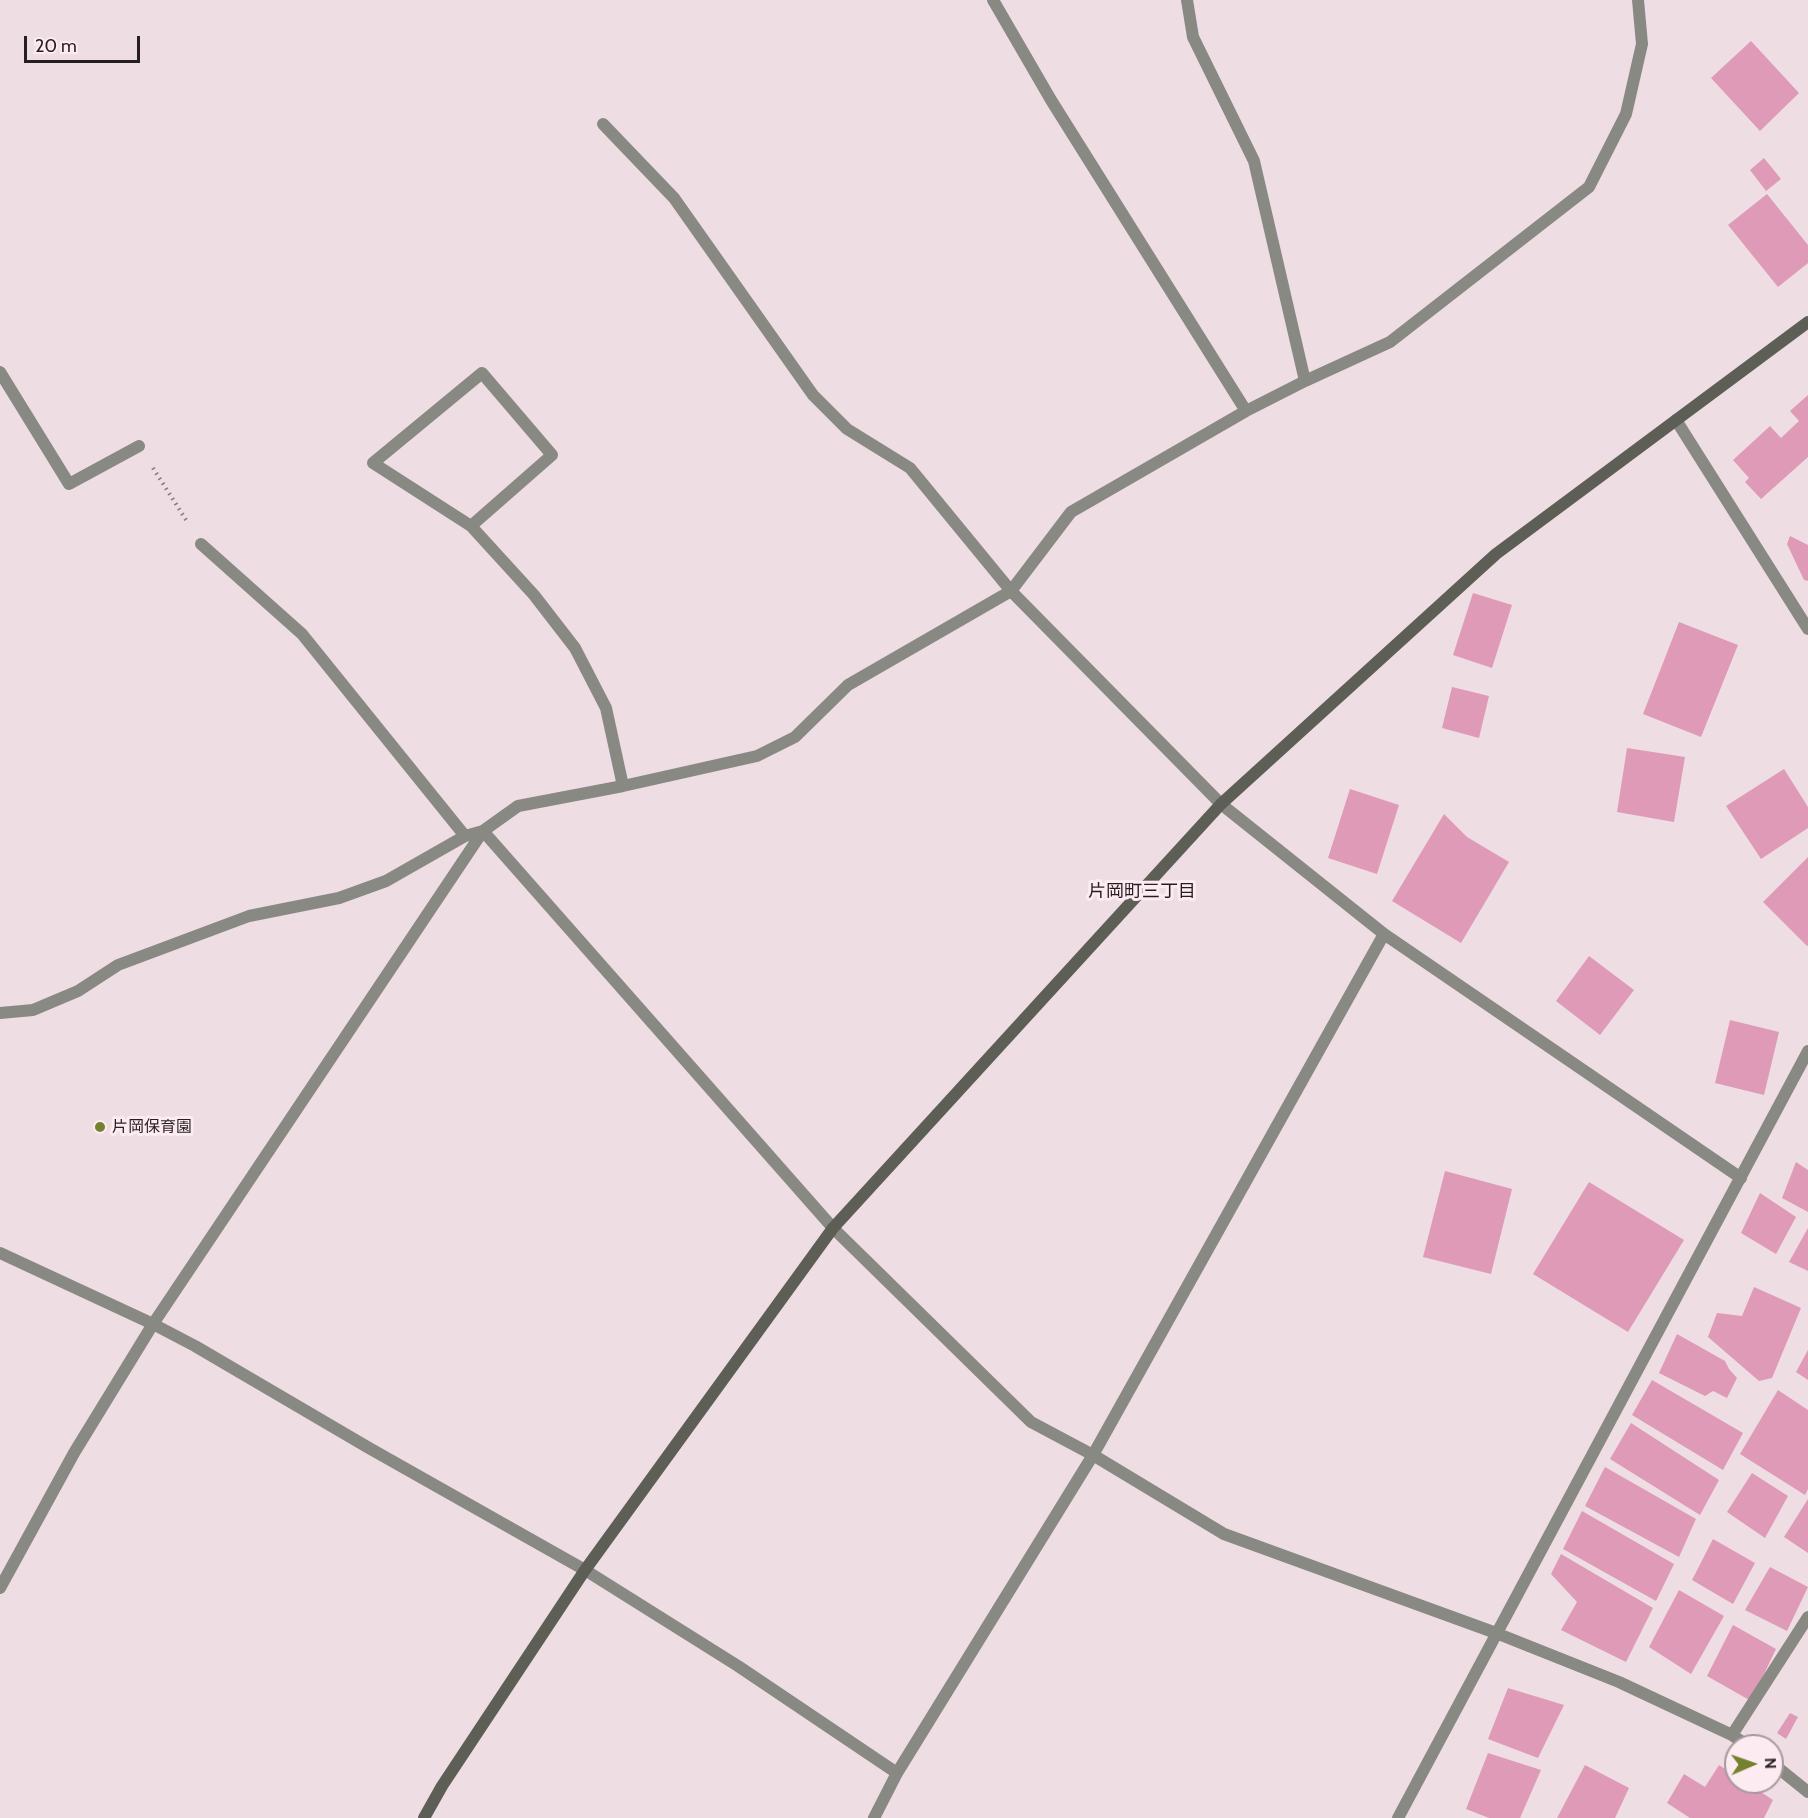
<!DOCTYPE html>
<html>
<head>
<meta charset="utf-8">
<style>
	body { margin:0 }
	#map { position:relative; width:1808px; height:1818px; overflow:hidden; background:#efdde4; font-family:Cabin,sans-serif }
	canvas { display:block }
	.north { position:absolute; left:1724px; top:1734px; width:60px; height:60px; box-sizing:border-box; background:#fcebf1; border:2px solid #a6999e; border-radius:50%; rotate:88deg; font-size:16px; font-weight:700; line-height:24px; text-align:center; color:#261f22 }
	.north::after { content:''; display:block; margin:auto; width:21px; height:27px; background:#74812e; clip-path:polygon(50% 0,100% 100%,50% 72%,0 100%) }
	.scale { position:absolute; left:24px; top:36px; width:116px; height:27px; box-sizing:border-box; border:3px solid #261f22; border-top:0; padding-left:8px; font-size:18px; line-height:21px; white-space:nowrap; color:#261f22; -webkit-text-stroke:4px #fcebf1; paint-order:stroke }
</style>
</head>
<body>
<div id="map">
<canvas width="1808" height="1818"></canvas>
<div class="north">N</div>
<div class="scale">20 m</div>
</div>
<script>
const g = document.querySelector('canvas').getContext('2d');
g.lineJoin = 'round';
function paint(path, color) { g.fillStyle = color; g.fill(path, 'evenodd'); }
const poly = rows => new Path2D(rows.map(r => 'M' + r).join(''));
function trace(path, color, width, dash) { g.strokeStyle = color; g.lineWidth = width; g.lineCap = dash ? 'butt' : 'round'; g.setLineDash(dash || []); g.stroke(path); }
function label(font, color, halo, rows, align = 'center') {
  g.font = font + ' Cabin,"Noto Sans JP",sans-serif'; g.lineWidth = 6; g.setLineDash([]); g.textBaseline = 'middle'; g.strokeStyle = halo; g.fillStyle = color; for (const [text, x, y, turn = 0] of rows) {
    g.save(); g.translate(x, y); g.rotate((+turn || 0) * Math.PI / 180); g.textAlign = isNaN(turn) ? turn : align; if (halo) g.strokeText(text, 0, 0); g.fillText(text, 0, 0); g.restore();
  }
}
paint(poly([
	[1751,41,1799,93,1760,131,1711,78],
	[1764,158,1781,179,1766,191,1750,170],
	[1767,194,1808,245,1808,263,1778,287,1728,225],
	[1808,395,1808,457,1761,499,1745,482,1749,478,1733,460,1770,426,1781,438,1799,421,1790,411],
	[1790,536,1808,545,1808,581,1804,580,1787,544],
	[1473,593,1512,605,1492,668,1453,655],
	[1679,622,1738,645,1701,737,1643,714],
	[1452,687,1489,696,1479,738,1442,728],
	[1627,748,1685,757,1674,822,1617,812],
	[1784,769,1808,807,1808,828,1761,859,1726,806],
	[1350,789,1399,805,1377,874,1328,858],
	[1444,814,1467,837,1509,862,1461,943,1392,901],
	[1808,857,1808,945,1807,946,1763,902],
	[1589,956,1634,990,1600,1035,1556,1001],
	[1730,1020,1779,1032,1764,1095,1715,1083],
	[1796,1162,1808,1170,1808,1212,1782,1198],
	[1445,1171,1512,1189,1491,1274,1423,1257],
	[1589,1182,1684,1240,1628,1332,1533,1274],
	[1760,1193,1796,1217,1776,1254,1741,1233],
	[1808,1228,1808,1271,1789,1262],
	[1754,1287,1801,1308,1772,1378,1759,1381,1708,1337,1717,1313,1742,1316],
	[1677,1334,1725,1361,1729,1369,1737,1378,1727,1398,1713,1391,1705,1396,1659,1373],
	[1808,1350,1808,1380,1796,1372],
	[1652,1380,1743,1433,1723,1470,1632,1415],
	[1778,1390,1808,1410,1808,1489,1805,1495,1740,1454],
	[1631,1423,1719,1480,1700,1515,1610,1459],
	[1605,1467,1696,1519,1679,1557,1585,1506],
	[1752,1473,1788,1496,1765,1538,1727,1512],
	[1808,1499,1808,1553,1784,1537],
	[1582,1511,1674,1564,1656,1601,1563,1549],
	[1713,1539,1755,1563,1733,1604,1692,1580],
	[1561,1554,1653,1608,1626,1662,1561,1630,1577,1602,1551,1574],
	[1770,1567,1808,1587,1787,1631,1745,1610],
	[1679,1590,1724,1616,1691,1674,1649,1647],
	[1733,1625,1776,1649,1751,1701,1707,1676],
	[1508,1688,1564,1705,1538,1758,1488,1739],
	[1790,1713,1798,1717,1786,1739,1777,1733],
	[1488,1753,1541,1770,1520,1818,1489,1818,1466,1809],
	[1585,1765,1629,1788,1615,1818,1557,1818],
	[1719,1765,1736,1776,1736,1782,1746,1782,1773,1800,1764,1818,1690,1818,1667,1803,1684,1774,1705,1787]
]), '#de9ab6');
trace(poly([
	[153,468,188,523]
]), '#85787d', 4, [1.5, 4.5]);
trace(poly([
	[993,0,1051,100,1246,411],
	[1187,0,1193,37,1254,161,1305,381],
	[603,124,674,198,813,395,847,429,910,468,1011,591,1221,804,1384,934,1741,1178],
	[0,372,69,484,139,446],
	[1676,420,1808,629],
	[471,526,552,455,482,373,373,463,471,526,534,595,575,648,606,708,623,786],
	[201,544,302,634,465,836],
	[0,1013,33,1010,78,991,118,965,249,916,339,898,386,881,465,836,483,831,518,806,623,786,757,756,795,737,848,685,1011,591,1071,512,1246,411,1305,381,1390,342,1589,187,1626,114,1642,44,1638,0],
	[0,1253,153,1324,195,1346,369,1448,585,1570,738,1666,897,1773],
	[0,1588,74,1453,153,1324,483,831,833,1228,1031,1422,1093,1455,1224,1534,1496,1633,1619,1682,1732,1735,1748,1746],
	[1732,1735,1808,1617],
	[1772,1763,1808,1792],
	[874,1818,897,1773,1093,1455,1384,934],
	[1398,1818,1808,1051]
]), '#888983', 12);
trace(poly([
	[424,1818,442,1786,585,1570,833,1228,1221,804,1496,554,1808,322]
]), '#5d5f56', 12);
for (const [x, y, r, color] of [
	[100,1127,6,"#74812e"]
]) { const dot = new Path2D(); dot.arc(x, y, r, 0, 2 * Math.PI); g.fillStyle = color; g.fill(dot); trace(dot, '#fcebf1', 2); }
label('16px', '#261f22', '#fcebf1', [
	["片岡保育園",112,1127]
], 'left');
label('18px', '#261f22', '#fcebf1', [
	["片岡町三丁目",1142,892]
]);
</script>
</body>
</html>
